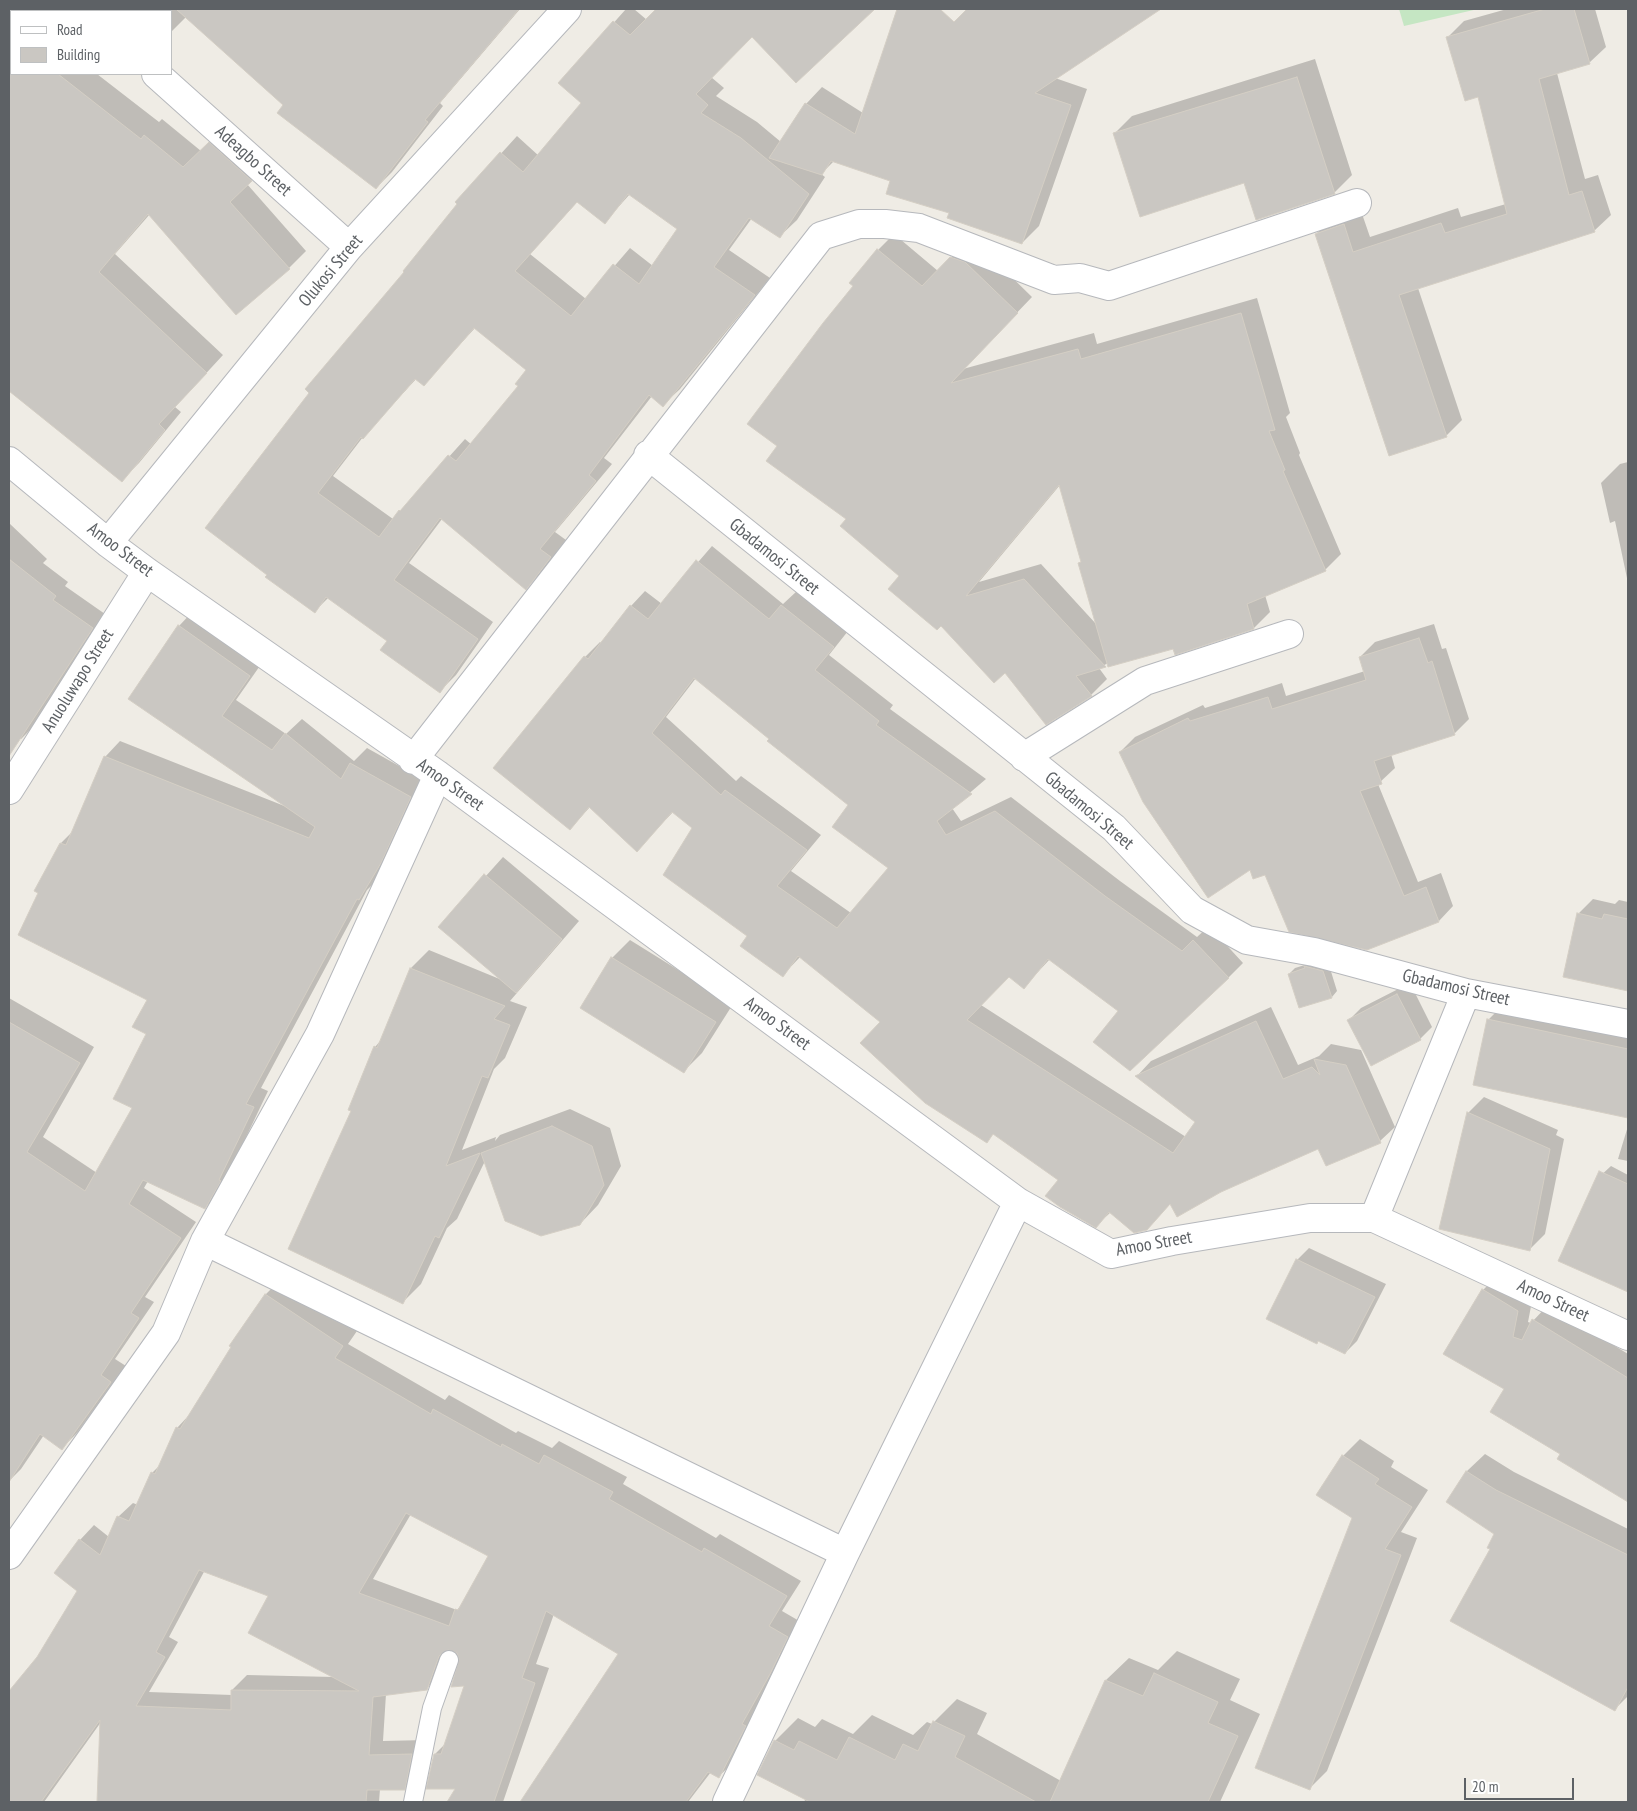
<!DOCTYPE html>
<html>
<head>
<meta charset="utf-8">
<style>
	body { margin:0 }
	#map { position:relative; width:1637px; height:1811px; overflow:hidden; background:#efece5; font-family:"PT Sans Narrow",sans-serif }
	canvas { display:block }
	.frame { position:absolute; inset:0; border:10px solid #5d6165; pointer-events:none }
	.legend { position:absolute; left:10px; top:10px; width:162px; height:65px; box-sizing:border-box; background:#fff; border:1px solid #bec0c1; margin:0; padding:6px 9px; list-style:none; font-size:15px; color:#5d6165 }
	.legend li { display:flex; align-items:center; gap:10px; height:25px }
	.legend b { width:25px; border:1px solid #bec0c1 }
	.scale { position:absolute; left:1464px; top:1778px; width:110px; height:22px; box-sizing:border-box; border:2px solid #5d6165; border-top:0; padding-left:6px; font-size:15px; line-height:18px; white-space:nowrap; color:#5d6165; -webkit-text-stroke:4px #fff; paint-order:stroke }
</style>
</head>
<body>
<div id="map">
<canvas width="1637" height="1811"></canvas>
<div class="frame"></div>
<ul class="legend">
<li><b style="height:6px;background:#fff"></b>Road</li>
<li><b style="height:14px;background:#cac7c2"></b>Building</li>
</ul>
<div class="scale">20 m</div>
</div>
<script>
const g = document.querySelector('canvas').getContext('2d');
g.lineJoin = 'round';
function paint(path, color) { g.fillStyle = color; g.fill(path, 'evenodd'); }
const poly = rows => new Path2D(rows.map(r => 'M' + r).join(''));
function trace(path, color, width, dash) { g.strokeStyle = color; g.lineWidth = width; g.lineCap = dash ? 'butt' : 'round'; g.setLineDash(dash || []); g.stroke(path); }
function label(font, color, halo, rows, align = 'center') {
  g.font = font + ' "PT Sans Narrow",sans-serif'; g.lineWidth = 4.5; g.setLineDash([]); g.textBaseline = 'middle'; g.strokeStyle = halo; g.fillStyle = color; for (const [text, x, y, turn = 0] of rows) {
    g.save(); g.translate(x, y); g.rotate((+turn || 0) * Math.PI / 180); g.textAlign = isNaN(turn) ? turn : align; if (halo) g.strokeText(text, 0, 0); g.fillText(text, 0, 0); g.restore();
  }
}
paint(poly([
	[1399,9,1478,9,1404,26]
]), '#c5e6c3');
paint(poly([
	[9,9,12,11,11,74,97,74,159,122,162,119,201,151,226,126,268,163,247,184,306,251,289,268,150,214,115,254,223,355,175,407,181,412,139,463,122,480,9,391],
	[138,9,520,9,440,103,443,106,392,172,376,188,186,17,171,32,171,11,141,11],
	[626,9,634,9,647,20,658,9,873,9,796,81,753,35,711,77,724,88,716,96,757,122,781,142,806,104,822,87,863,113,899,9,939,9,903,36,927,69,1018,9,1157,9,1055,78,1087,89,1039,226,1022,243,950,212,891,180,834,161,821,174,825,177,797,220,780,236,752,218,729,250,770,278,680,389,663,405,652,396,604,458,612,464,555,532,566,540,542,572,526,588,442,519,409,563,493,622,456,675,440,691,389,641,329,597,314,612,267,577,406,272,459,204,457,202,517,136,539,156,583,103,560,83],
	[630,194,679,229,653,266,630,248,586,299,530,254,578,201,605,222],
	[475,328,527,370,520,386,472,445,465,439,393,519,333,476,363,437,417,378,424,384],
	[1507,9,1595,9,1606,47,1589,63,1557,73,1585,179,1598,175,1611,215,1594,231,1418,288,1462,420,1446,436,1316,234,1333,218,1360,208,1370,237,1458,208,1461,217,1506,204,1478,96,1448,37,1464,21],
	[1315,59,1352,175,1334,193,1245,182,1114,134,1132,116],
	[894,234,938,271,967,241,981,247,1032,297,963,369,1094,333,1097,344,1257,298,1290,413,1286,417,1300,453,1299,455,1341,554,1325,570,1265,595,1270,612,1254,628,1108,663,1099,668,1107,679,1091,695,1046,723,1005,671,900,576,779,446,855,286,878,250],
	[1060,485,1082,561,1079,564,1097,625,1041,564,979,582],
	[1628,462,1628,583,1615,521,1610,523,1601,483,1620,464],
	[9,523,47,559,43,563,68,582,65,586,105,614,34,726,21,739,9,730],
	[712,546,783,604,797,591,848,631,829,655,893,705,890,709,986,779,952,808,961,821,1011,797,1120,881,1197,937,1209,926,1243,963,1228,978,1120,1011,1050,959,1024,987,1009,975,981,1005,1186,1137,1196,1122,1137,1076,1151,1061,1271,1007,1298,1065,1319,1056,1331,1044,1361,1050,1395,1127,1380,1141,1319,1147,1171,1203,1147,1229,1111,1212,1096,1226,1060,1179,994,1133,987,1141,882,1022,801,956,783,975,748,936,694,828,673,812,637,850,590,807,570,829,585,657,600,642,602,644,631,606,645,591,662,604],
	[696,678,850,805,890,868,851,913,791,871,821,835,741,776,736,781,666,717],
	[194,610,264,660,236,700,286,734,302,719,354,761,367,748,426,781,374,883,367,890,261,1088,268,1091,220,1192,205,1208,148,1181,144,1188,196,1222,145,1297,154,1302,115,1359,126,1366,77,1433,62,1448,44,1435,21,1469,9,1481,9,998,94,1047,43,1137,97,1173,134,1107,147,1034,149,999,36,891,61,843,73,831,105,757,120,741,287,807,130,698,179,626],
	[1434,624,1442,649,1446,648,1469,719,1455,733,1391,754,1395,768,1378,784,1418,882,1441,873,1453,906,1439,921,1367,949,1266,873,1250,868,1120,752,1135,737,1203,705,1205,708,1282,683,1286,696,1365,671,1360,657,1375,642],
	[503,857,579,921,510,1001,527,1007,505,1058,494,1069,462,1150,496,1137,495,1141,500,1135,570,1109,610,1128,621,1166,598,1205,580,1224,485,1161,457,1219,447,1228,421,1284,403,1302,353,1110,375,1047,382,1039,411,968,429,950,502,980,440,927],
	[1593,899,1615,904,1619,900,1628,902,1628,990,1565,976,1578,914],
	[630,940,733,1004,702,1053,684,1071,612,958],
	[1308,964,1329,965,1337,991,1332,997,1289,974,1295,968],
	[1410,983,1432,1027,1420,1039,1349,1020,1361,1008],
	[1503,1005,1628,1032,1628,1116,1474,1084,1488,1020],
	[1484,1097,1558,1130,1556,1135,1564,1139,1545,1234,1530,1249,1468,1113],
	[1628,1126,1628,1161,1618,1159],
	[1611,1166,1628,1175,1628,1291,1560,1260,1597,1179],
	[1309,1248,1386,1284,1357,1341,1345,1353,1297,1260],
	[1498,1275,1533,1296,1528,1322,1531,1323,1548,1305,1628,1354,1628,1500,1559,1459,1562,1454,1506,1389,1483,1290],
	[280,1280,357,1331,348,1344,445,1400,449,1395,516,1433,518,1431,552,1448,559,1441,627,1477,623,1484,716,1538,720,1534,801,1581,782,1611,801,1622,784,1658,755,1709,759,1711,734,1762,719,1776,711,1772,688,1802,521,1802,620,1653,554,1614,536,1664,549,1668,503,1802,448,1802,458,1787,435,1754,445,1744,465,1684,461,1658,450,1649,441,1674,426,1689,386,1694,383,1741,426,1740,419,1774,404,1788,380,1789,379,1802,98,1802,101,1722,44,1802,9,1802,9,1693,38,1658,79,1590,80,1540,94,1525,109,1537,118,1517,133,1503,138,1505,152,1473,160,1465,177,1428,191,1413,265,1295],
	[411,1514,489,1555,463,1603,457,1610,373,1579],
	[205,1570,270,1595,334,1677,247,1675,232,1690,232,1695,149,1692,178,1642,169,1637],
	[1360,1439,1394,1461,1391,1467,1428,1490,1401,1532,1417,1538,1327,1771,1310,1788,1353,1518,1317,1495,1343,1456],
	[1485,1454,1514,1472,1628,1529,1628,1696,1615,1709,1491,1549,1496,1533,1447,1502,1467,1471],
	[1177,1651,1240,1679,1230,1700,1260,1714,1220,1802,804,1802,806,1798,775,1741,798,1718,815,1727,822,1719,853,1734,872,1715,913,1735,927,1722,932,1724,957,1699,987,1713,977,1734,1061,1781,1106,1680,1129,1658,1158,1670]
]), '#0003');
const building = poly([
	[176,9,519,9,425,120,428,122,376,189,277,113,283,105,176,9],
	[656,9,875,9,796,83,752,37,696,94,708,105,701,113,741,138,809,194,780,238,749,218,714,267,755,295,663,407,649,395,589,475,596,481,540,549,551,557,526,590,440,518,394,580,478,639,440,693,380,650,387,641,326,597,315,613,265,577,267,575,205,528,309,393,305,389,404,272,403,271,457,204,455,202,500,152,523,172,581,103,558,83,613,21,630,35,656,9],
	[628,194,677,229,639,284,613,264,571,316,515,271,577,202,605,224,628,194],
	[474,328,526,370,515,384,518,386,456,461,448,455,400,511,399,510,379,537,318,493,361,437,363,439,415,379,424,386,474,328],
	[897,9,940,9,954,22,967,9,1161,9,1035,93,1071,105,1022,244,947,218,949,213,886,194,890,181,831,161,822,175,769,158,805,103,855,134,897,9],
	[1545,9,1574,9,1590,64,1539,79,1569,195,1582,191,1595,232,1399,295,1447,437,1389,456,1315,234,1344,224,1353,252,1441,223,1445,233,1507,214,1478,97,1465,101,1446,37,1545,9],
	[9,74,58,74,141,139,144,135,183,167,209,142,252,181,230,202,290,269,236,315,148,214,99,272,207,373,159,424,165,430,122,482,9,391,9,74],
	[1297,77,1335,194,1256,220,1244,183,1140,217,1113,133,1297,77],
	[877,249,922,286,950,257,965,262,1018,313,951,383,1078,349,1081,359,1241,313,1275,430,1269,431,1285,470,1283,471,1326,571,1247,604,1254,629,1175,655,1173,649,1108,667,1078,563,1081,562,1059,485,966,596,1024,579,1106,667,1076,676,1092,696,1046,725,1005,673,994,683,941,626,937,630,888,589,899,576,840,526,846,519,766,461,777,446,747,424,823,323,853,286,849,283,877,249],
	[9,559,56,596,53,600,93,628,9,756,9,559],
	[696,560,769,619,781,605,834,647,815,670,879,721,876,725,972,794,937,821,946,835,995,811,1105,896,1182,951,1193,940,1229,978,1130,1071,1093,1042,1118,1011,1048,959,1024,989,1009,977,967,1020,1173,1153,1195,1122,1135,1076,1256,1021,1283,1079,1312,1067,1320,1075,1314,1059,1346,1065,1381,1143,1326,1166,1318,1149,1221,1192,1177,1217,1170,1204,1147,1230,1134,1233,1109,1212,1096,1228,1060,1207,1045,1196,1058,1180,993,1134,987,1143,925,1103,860,1043,880,1022,798,956,783,977,740,946,747,936,663,875,692,828,672,812,637,852,589,807,570,830,493,768,584,656,588,659,630,605,648,619,696,560],
	[694,678,769,739,767,741,848,805,832,827,888,868,837,928,777,886,807,850,725,790,721,795,652,733,694,678],
	[178,625,250,676,222,716,272,750,285,733,341,779,350,763,411,797,381,863,359,900,357,899,246,1104,254,1107,219,1180,221,1181,205,1209,143,1180,129,1204,181,1238,131,1313,139,1318,101,1375,111,1382,62,1450,40,1434,9,1482,9,1022,80,1063,27,1152,85,1191,132,1108,113,1099,146,1034,132,1027,147,1000,18,935,38,893,34,891,60,843,66,845,104,756,309,838,315,827,128,699,178,625],
	[1419,638,1428,663,1432,661,1455,735,1374,761,1382,784,1360,791,1404,896,1426,887,1439,922,1367,950,1289,932,1265,875,1253,879,1250,870,1208,898,1143,802,1119,752,1188,718,1190,721,1268,697,1272,709,1366,680,1359,657,1419,638],
	[484,874,562,939,516,993,438,927,484,874],
	[1577,913,1602,919,1604,914,1628,919,1628,991,1563,977,1577,913],
	[611,957,716,1022,684,1073,580,1008,611,957],
	[1304,966,1323,971,1332,998,1299,1008,1288,974,1305,968,1304,966],
	[410,968,505,1006,494,1019,510,1025,488,1078,482,1076,446,1166,480,1153,439,1238,435,1236,403,1304,288,1249,351,1111,348,1110,374,1046,377,1048,410,968],
	[1397,994,1421,1040,1371,1066,1347,1020,1397,994],
	[1487,1019,1628,1049,1628,1118,1473,1085,1487,1019],
	[1467,1112,1550,1149,1530,1251,1439,1229,1467,1112],
	[552,1126,592,1146,604,1185,580,1225,541,1236,505,1221,481,1153,552,1126],
	[1599,1171,1628,1184,1628,1292,1558,1261,1599,1171],
	[1296,1259,1375,1297,1345,1354,1318,1341,1317,1344,1266,1319,1296,1259],
	[1482,1289,1518,1311,1513,1337,1522,1340,1532,1319,1628,1378,1628,1502,1557,1459,1560,1454,1490,1412,1504,1389,1443,1354,1482,1289],
	[265,1294,343,1346,335,1358,431,1414,433,1409,501,1447,502,1444,539,1464,544,1455,613,1492,609,1499,702,1552,704,1548,787,1596,769,1626,788,1637,770,1674,742,1724,746,1726,719,1778,708,1772,686,1802,520,1802,618,1654,546,1611,522,1678,535,1683,494,1802,447,1802,455,1789,426,1789,434,1754,441,1754,464,1686,451,1687,459,1659,457,1653,448,1650,439,1656,427,1690,373,1697,369,1755,412,1754,405,1790,367,1790,366,1802,97,1802,100,1720,41,1802,9,1802,9,1691,37,1657,77,1591,54,1573,79,1539,100,1555,117,1516,129,1521,151,1472,155,1474,176,1427,180,1429,231,1347,229,1346,265,1294],
	[406,1513,488,1556,458,1610,455,1609,449,1626,359,1593,406,1513],
	[199,1570,268,1596,248,1633,359,1691,231,1690,231,1710,136,1706,165,1657,156,1652,199,1570],
	[1342,1455,1379,1479,1375,1484,1412,1507,1385,1549,1401,1555,1310,1790,1255,1768,1352,1518,1316,1495,1342,1455],
	[1466,1471,1496,1490,1628,1555,1628,1687,1615,1711,1450,1621,1490,1549,1487,1548,1494,1534,1446,1502,1466,1471],
	[1154,1673,1218,1702,1208,1723,1238,1736,1208,1802,1050,1802,1105,1680,1143,1696,1154,1673],
	[933,1721,965,1736,955,1757,1036,1802,810,1802,757,1775,774,1740,794,1750,799,1741,837,1760,849,1737,895,1760,903,1744,918,1751,933,1721]
]);
paint(building, '#cac7c2');
trace(building, '#d4cec4', 1);
const lane = poly([
	[413,1802,432,1708,449,1660]
]);
const street = poly([
	[84,9,87,11],
	[156,74,349,247],
	[648,455,1114,828,1192,910,1247,940,1314,952,1466,993,1628,1024],
	[9,461,108,543,147,572,438,775,1018,1202,1111,1254,1172,1241,1310,1218,1374,1218,1628,1336],
	[108,543,349,247,567,9],
	[1024,757,1145,681,1289,634],
	[413,760,821,236,859,224,885,224,919,228,1054,280,1080,278,1109,286,1357,203],
	[9,790,147,572],
	[1374,1218,1466,993],
	[205,1241,845,1553],
	[9,1555,166,1333,205,1241,320,1034,438,775],
	[727,1802,845,1553,1018,1202]
]);
trace(lane, '#b6b8bc', 20);
trace(street, '#b6b8bc', 30);
trace(lane, '#fff', 18);
trace(street, '#fff', 28);
label('18px', '#5d6165', '#fff', [
	["Adeagbo Street",253,161,42],
	["Olukosi Street",331,271,-50],
	["Amoo Street",120,550,37],
	["Gbadamosi Street",774,557,39],
	["Anuoluwapo Street",78,681,-58],
	["Amoo Street",450,785,35],
	["Gbadamosi Street",1089,811,40],
	["Gbadamosi Street",1456,988,13],
	["Amoo Street",777,1024,36],
	["Amoo Street",1154,1244,-10],
	["Amoo Street",1553,1301,25]
]);
</script>
</body>
</html>
